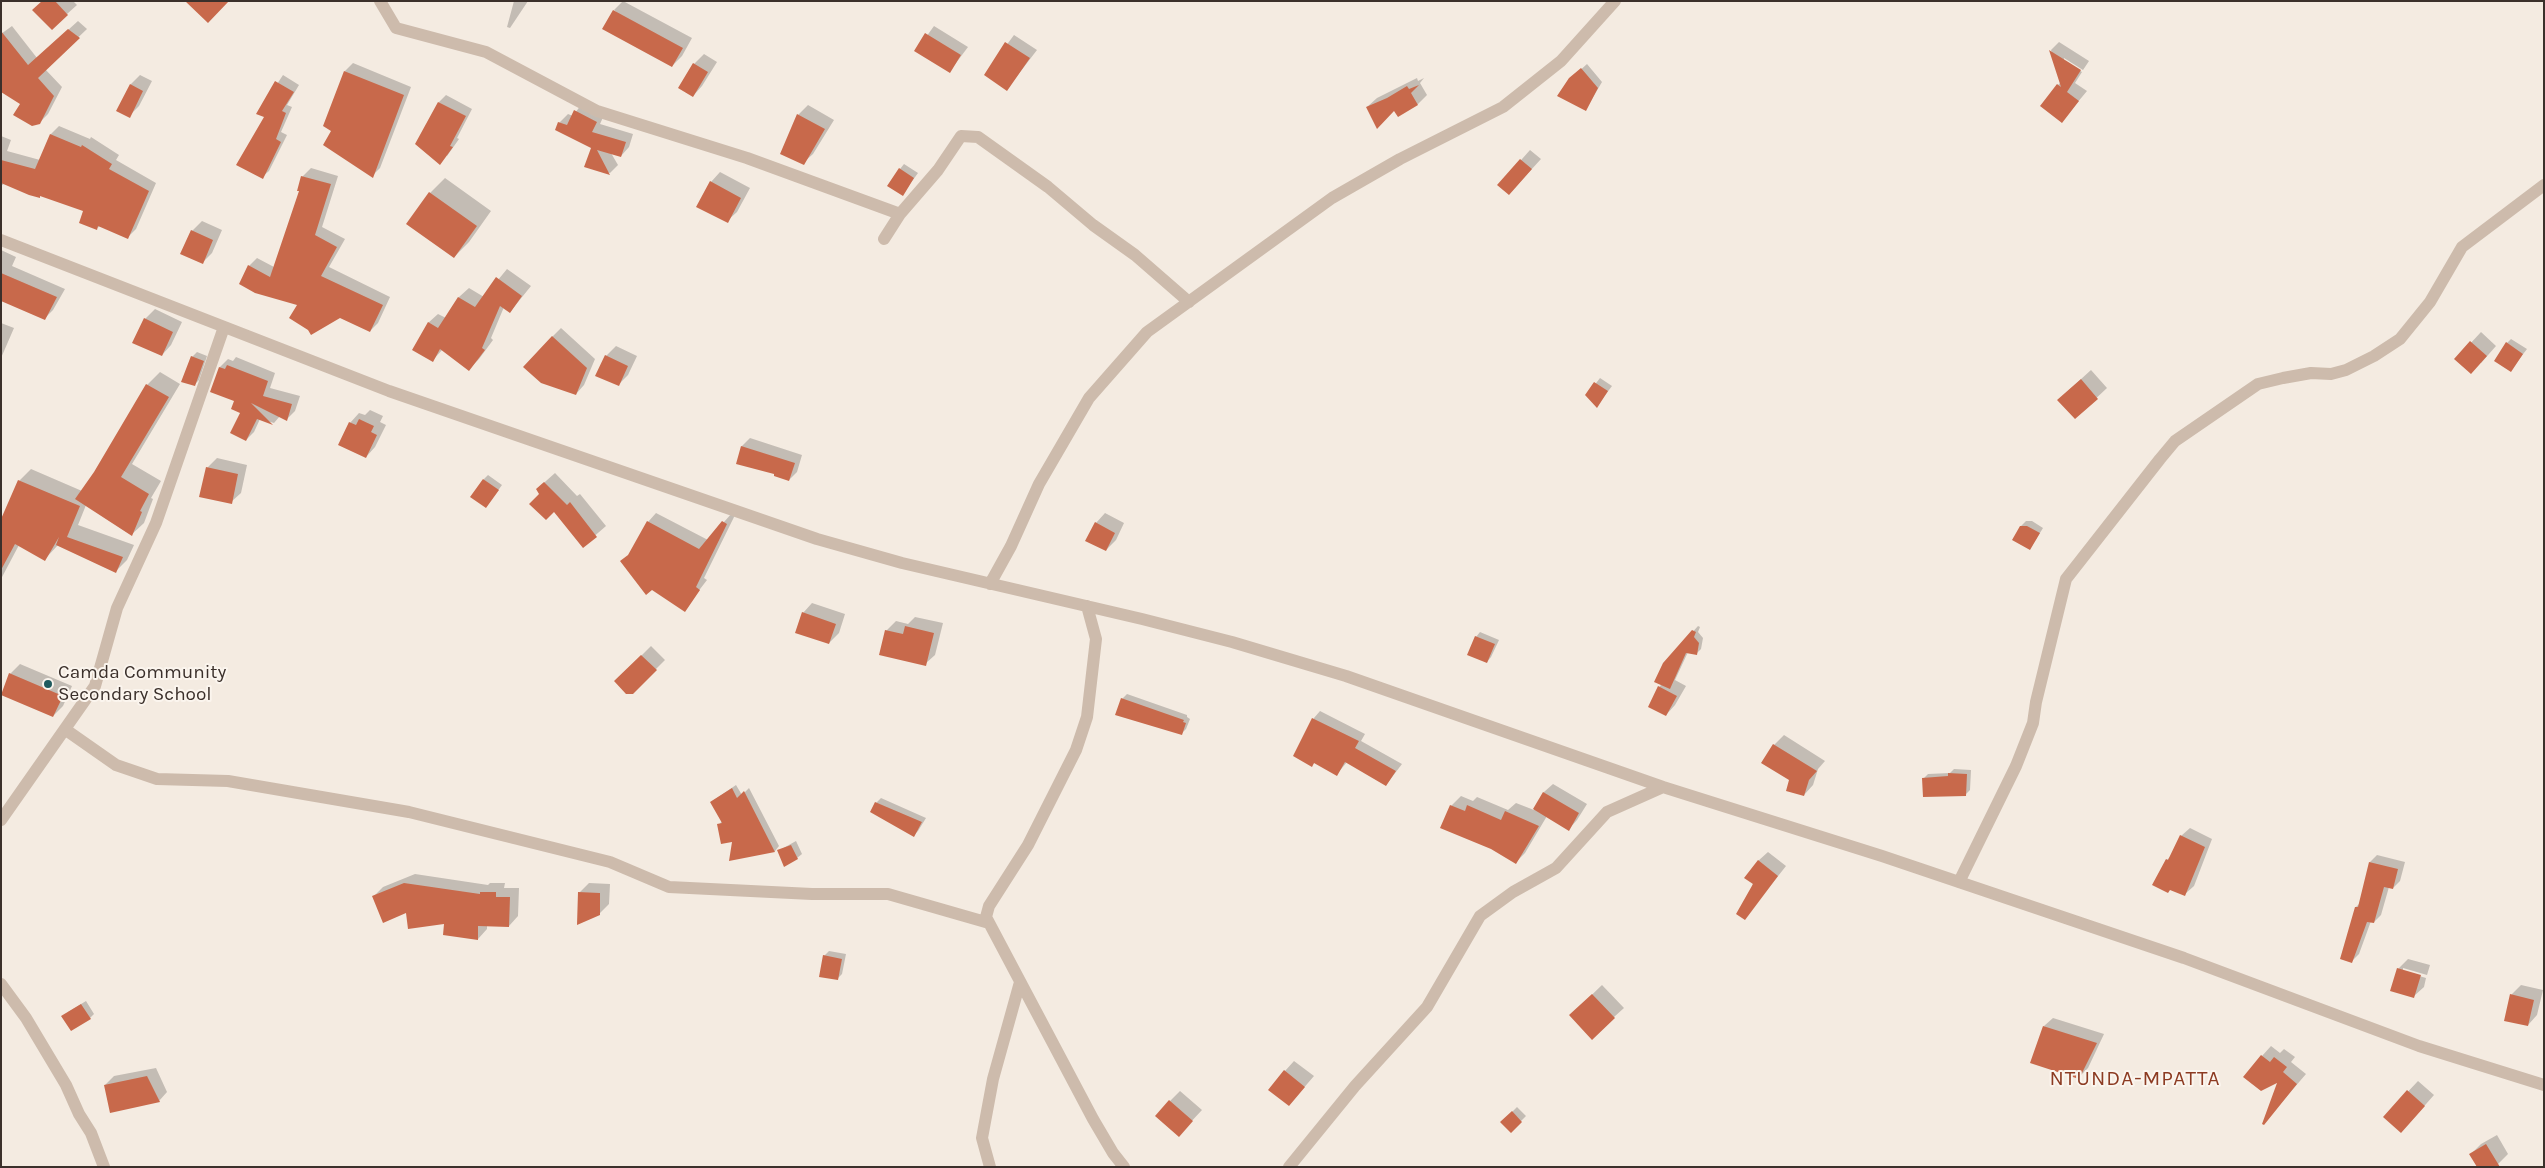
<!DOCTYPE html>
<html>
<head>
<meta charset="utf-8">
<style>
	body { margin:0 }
	#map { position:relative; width:2545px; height:1168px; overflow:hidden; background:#f4ebe1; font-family:Karla,sans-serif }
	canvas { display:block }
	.frame { position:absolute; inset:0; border:2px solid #3b302b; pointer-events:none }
</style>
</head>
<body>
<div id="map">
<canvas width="2545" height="1168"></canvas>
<div class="frame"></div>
</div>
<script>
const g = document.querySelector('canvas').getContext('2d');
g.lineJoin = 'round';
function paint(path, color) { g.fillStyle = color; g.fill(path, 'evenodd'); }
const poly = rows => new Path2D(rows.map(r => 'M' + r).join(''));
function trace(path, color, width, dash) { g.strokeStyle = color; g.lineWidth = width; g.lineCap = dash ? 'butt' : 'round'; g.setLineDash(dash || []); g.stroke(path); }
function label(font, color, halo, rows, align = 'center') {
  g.font = font + ' Karla,sans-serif'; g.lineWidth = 4; g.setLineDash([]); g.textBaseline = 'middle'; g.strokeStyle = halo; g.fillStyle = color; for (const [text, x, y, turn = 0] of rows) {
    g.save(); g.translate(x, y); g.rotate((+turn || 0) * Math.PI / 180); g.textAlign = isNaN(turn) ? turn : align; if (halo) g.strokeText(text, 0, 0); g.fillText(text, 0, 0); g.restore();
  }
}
paint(poly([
	[43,1,73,1,77,5,67,14],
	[514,1,528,1,510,28,507,27],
	[623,1,692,38,682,56,672,66,614,10],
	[78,21,87,29,45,69,62,87,48,114,39,123,22,104,1,34,12,26,37,58],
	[934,26,968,47,950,71,916,51],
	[1014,35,1037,50,1007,89,985,74],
	[2059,42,2089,61,2083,70,2064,58,2064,61,2082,72,2075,83,2087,91,2062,121,2058,85,2061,82,2051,50],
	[704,54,717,62,702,86,693,96,680,88,694,64],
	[353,63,411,87,380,168,372,176,345,71],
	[1587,64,1602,82,1586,109,1576,74],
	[140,75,152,81,139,106,129,116,131,84],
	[283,75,299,85,287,105,292,107,281,132,287,135,269,171,262,177,266,117,258,113],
	[1417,78,1418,81,1424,78,1420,83,1427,95,1418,104,1398,116,1395,110,1367,107,1377,98],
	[446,95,472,109,457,138,459,139,447,156,439,102],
	[583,102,605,113,600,124,633,134,629,147,621,156,611,153,618,165,610,173,586,166,592,147,559,123,568,114,573,116],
	[808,105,834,120,813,154,803,163,798,115],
	[59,126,90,139,91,137,119,155,116,160,156,183,136,229,128,237,100,226,96,229,85,210,5,183,1,186,1,136,11,140,7,151,40,160,51,134],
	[1530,150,1541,159,1509,194,1499,185],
	[904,164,918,173,902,195,900,169],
	[311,168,338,176,322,227,345,239,329,267,390,297,378,323,370,331,340,317,299,304,249,266,257,258,274,267,300,190,302,177],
	[720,172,750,188,737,212,727,221,711,182],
	[445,178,491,211,469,242,454,257,430,193],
	[202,221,222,230,212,253,202,263,192,231],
	[1,250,16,257,12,266,65,289,53,310,45,318,1,299],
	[507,269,531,286,510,312,504,307,491,338,493,340,479,359,469,369,443,349,433,360,428,323,438,314,446,318,459,297,469,288,484,297],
	[155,309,182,322,171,345,162,355,145,319],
	[1,323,14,328,1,358],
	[561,328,595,359,584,385,576,394,552,337],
	[2481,332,2496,346,2481,363,2456,359],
	[2511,339,2527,349,2511,370,2507,343],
	[616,346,637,356,628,375,618,385,606,356],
	[197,352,207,356,199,380,194,385,192,357],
	[236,357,275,373,270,388,300,396,295,411,287,419,280,416,274,423,260,419,254,432,246,440,242,412,236,400,212,391,220,367,228,359,233,361],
	[2091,370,2107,388,2075,418,2069,390],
	[160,372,180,384,132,464,161,481,151,498,153,499,144,523,131,535,86,505,78,525,134,545,127,560,115,572,58,545,45,559,19,545,1,579,1,526,19,481,31,469,82,491,95,472,147,385],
	[1600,378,1612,386,1597,406,1587,395],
	[370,410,383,416,380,422,386,425,375,447,366,457,350,423,359,413,365,415],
	[750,438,802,455,797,472,789,480,776,473,738,463,742,446],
	[217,458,247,465,241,493,231,502,207,468],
	[555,473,577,496,580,494,606,526,583,546,537,489],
	[488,475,502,485,486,507,484,479],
	[656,513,708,540,732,513,735,515,704,578,707,580,684,610,648,522],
	[1105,513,1124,523,1116,540,1106,550,1096,523],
	[2026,521,2032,521,2043,528,2030,549,2021,526],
	[812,603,845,614,839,633,829,643,803,613],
	[915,617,943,623,935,655,925,664,886,631,896,621,908,624],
	[1698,626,1700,627,1698,632,1703,638,1701,649,1697,653,1688,652,1675,680,1686,686,1675,705,1666,715,1659,687,1662,684,1664,664],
	[1480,632,1499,640,1491,657,1487,662,1476,637],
	[651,646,665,660,632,693,616,681],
	[20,664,72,686,63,706,53,716,10,674],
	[1127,694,1187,715,1187,717,1190,719,1186,729,1181,734,1122,699],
	[1320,711,1365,734,1361,741,1402,764,1386,785,1347,762,1337,774,1315,762,1312,765,1294,755,1314,718],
	[1784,735,1825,761,1818,769,1813,785,1804,795,1791,780,1774,745],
	[1954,769,1971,770,1970,790,1965,795,1923,779,1928,774,1950,773],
	[1553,784,1587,804,1577,820,1569,829,1547,816,1525,853,1516,862,1451,806,1461,796,1473,801,1477,797,1508,810,1516,803,1534,810,1544,792],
	[736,785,742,795,749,788,779,846,775,851,731,859,733,841,719,825,722,821,711,802],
	[881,798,926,818,918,831,914,835,876,803],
	[2190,828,2212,839,2194,886,2185,894,2167,860,2173,854,2181,836],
	[796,841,802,854,797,858,778,851],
	[1768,852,1786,866,1745,918,1758,861],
	[2377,855,2405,862,2400,881,2393,888,2389,887,2381,915,2374,922,2371,921,2359,954,2351,962,2356,907,2360,903,2370,862],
	[415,874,488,885,490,883,505,883,504,888,519,888,518,916,509,926,487,925,487,929,478,939,445,922,407,912,374,896,383,887],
	[589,883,610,884,609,904,599,914,579,893],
	[829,951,846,954,842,974,837,979,824,956],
	[2408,959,2430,965,2427,975,2403,968,2403,971,2426,978,2424,987,2414,996,2398,969],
	[1602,985,1624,1008,1614,1017,1571,1015],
	[2521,985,2543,990,2537,1015,2528,1025,2511,995],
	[86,1001,94,1014,90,1018,68,1012],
	[2053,1018,2104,1034,2088,1068,2079,1077,2044,1026],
	[2271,1046,2280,1053,2284,1049,2295,1057,2291,1062,2306,1074,2264,1123,2279,1081,2262,1056],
	[1294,1061,1314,1076,1289,1105,1285,1071],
	[156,1068,167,1092,159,1101,105,1085,114,1076],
	[2418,1081,2434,1095,2411,1121,2385,1116],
	[1180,1091,1202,1110,1188,1125,1170,1101],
	[1517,1107,1526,1116,1511,1131,1502,1122],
	[2497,1135,2508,1154,2498,1164,2493,1167,2471,1154,2481,1144]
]), '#0003');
paint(poly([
	[42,1,55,1,68,15,52,30,32,10],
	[185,1,229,1,208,23],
	[613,10,683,48,672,67,602,29],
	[68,29,80,38,38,78,54,96,40,124,32,126,13,115,20,104,1,92,1,31,28,65],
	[925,33,961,55,950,73,914,51],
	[1005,42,1030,58,1007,91,984,75],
	[2049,50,2081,70,2067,92,2079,101,2062,123,2040,106,2057,84,2061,87],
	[693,63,708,72,693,97,678,88],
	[1581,68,1598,88,1586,111,1557,96,1569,78],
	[344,71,404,95,373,178,323,145,331,131,323,126],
	[275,81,294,92,282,111,286,113,276,139,281,142,263,179,236,165,264,117,256,114],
	[130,84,143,91,130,118,116,111],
	[1419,85,1411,93,1418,105,1398,117,1394,111,1377,129,1366,107,1387,98,1407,86,1409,89],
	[438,102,466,116,450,146,453,147,440,165,415,144],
	[574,110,597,122,592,132,626,142,621,157,597,150,610,175,584,167,591,148,555,130,558,122,567,125],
	[797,114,825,129,804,165,780,154],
	[50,134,81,147,82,145,112,164,109,169,149,191,128,239,98,226,97,230,79,223,83,211,40,196,40,198,29,195,1,183,1,160,35,169],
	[1520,159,1532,169,1509,195,1497,185],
	[899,168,914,178,903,196,887,186],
	[301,176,331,184,315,235,337,247,321,276,383,305,370,332,340,318,311,335,308,330,289,318,297,305,255,293,239,284,248,265,270,277,299,191,297,191],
	[710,181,741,198,728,223,696,207],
	[429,192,477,226,454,258,406,224],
	[191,230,213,240,203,264,180,254],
	[1,273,57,297,45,320,1,301],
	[496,277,522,296,510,313,500,306,482,348,485,350,469,371,440,349,433,362,412,350,428,322,438,328,458,297,475,307],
	[144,318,173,332,162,356,132,343],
	[552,336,587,368,576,395,541,383,523,367],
	[2470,341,2487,356,2471,374,2454,359],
	[2506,342,2523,354,2511,372,2494,361],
	[605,355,628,366,619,386,595,376],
	[191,356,204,361,195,386,181,382],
	[227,365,268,381,263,396,292,404,287,421,251,403,273,425,257,419,246,441,230,433,240,413,231,409,234,401,210,392,219,367,225,369],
	[2081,379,2098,399,2075,419,2057,400],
	[1594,382,1608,391,1597,408,1585,395],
	[146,384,169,397,121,477,149,494,140,511,142,512,132,536,75,499,94,472],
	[359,419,374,426,371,432,377,435,366,458,338,445,349,422,356,425],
	[741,446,795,463,789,481,774,476,774,474,736,464],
	[206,467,238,474,232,504,199,497],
	[483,479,499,490,486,508,470,497],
	[18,480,80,506,67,537,123,557,116,573,56,545,59,537,45,561,15,544,1,570,1,519],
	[544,482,567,505,570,502,597,537,583,548,554,512,546,520,529,504,539,494,536,489],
	[647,521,699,549,722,521,727,524,696,587,700,590,685,612,652,590,646,595,620,561,628,555],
	[1095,522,1115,533,1106,551,1085,541],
	[2020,526,2027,526,2040,533,2030,550,2012,540],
	[802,612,836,624,829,644,795,633],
	[905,626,934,633,926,666,879,655,885,630,903,634],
	[1692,630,1696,632,1694,637,1699,643,1697,655,1686,653,1670,689,1654,682,1663,663],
	[1475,636,1495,644,1487,663,1467,655],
	[641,655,657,670,633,694,626,694,614,681],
	[9,673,63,696,53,717,1,695],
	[1658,686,1677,696,1666,716,1648,707],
	[1121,698,1184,720,1183,722,1186,723,1182,735,1115,715],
	[1312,718,1359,741,1355,748,1396,771,1386,786,1345,762,1337,776,1314,763,1312,767,1293,756],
	[1773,744,1817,771,1809,780,1804,796,1786,791,1789,780,1761,763],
	[1948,773,1967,774,1966,796,1923,797,1922,778,1948,776],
	[732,788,737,798,744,791,775,852,729,861,732,842,721,844,717,824,722,823,710,802],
	[1543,792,1579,813,1569,831,1533,809],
	[875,802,922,822,914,837,870,812],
	[1450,805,1465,811,1467,805,1501,820,1505,811,1539,826,1516,864,1491,849,1440,828],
	[2180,835,2205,847,2185,896,2170,890,2168,893,2152,885,2166,859,2168,860],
	[791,845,798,859,784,867,777,850],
	[1758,860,1778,876,1745,920,1736,914,1753,884,1744,878],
	[2369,862,2398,869,2393,889,2384,887,2374,923,2367,922,2352,963,2340,959,2355,907,2358,907],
	[404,883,480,894,480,892,496,892,496,897,510,897,509,927,478,926,478,940,443,935,444,924,408,929,406,913,383,923,372,896],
	[578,892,600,893,600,915,577,925],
	[823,955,842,959,838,980,819,977],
	[2397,968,2421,975,2414,998,2390,991],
	[1592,994,1615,1018,1592,1040,1569,1015],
	[2510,994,2534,1000,2528,1026,2504,1021],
	[81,1004,91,1019,71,1031,61,1016],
	[2043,1026,2097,1043,2079,1079,2030,1063],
	[2261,1055,2270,1062,2274,1057,2287,1067,2283,1072,2297,1084,2264,1125,2262,1124,2277,1083,2261,1091,2243,1077],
	[1284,1070,1305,1087,1289,1106,1268,1090],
	[147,1076,160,1102,110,1113,104,1085],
	[2407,1090,2425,1106,2401,1133,2383,1117],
	[1169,1100,1193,1121,1179,1137,1155,1116],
	[1512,1111,1522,1122,1511,1133,1500,1122],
	[2486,1144,2500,1167,2477,1167,2469,1154]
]), '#c8694b');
trace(poly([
	[380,1,396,28,486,52,597,111,747,158,900,214],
	[884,239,900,214,938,170,961,136,978,137,1048,187,1093,225,1135,255,1189,302],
	[1,240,389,391,817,539,902,563,1142,619,1232,642,1346,676,1663,787,1882,856,2184,958,2419,1046,2544,1085],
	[990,584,1011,546,1039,484,1089,398,1147,332,1332,198,1400,159,1503,107,1561,61,1615,1],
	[1087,606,1096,639,1087,717,1076,750,1028,845,989,906,986,917,1093,1119,1113,1153,1124,1167],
	[66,730,116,765,157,779,228,781,409,812,610,862,669,887,812,894,888,894,989,923],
	[1,820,95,686,117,608,156,523,224,327],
	[1959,882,2016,766,2033,723,2036,702,2066,579,2160,459,2175,441,2258,384,2283,378,2311,373,2331,374,2346,370,2374,356,2400,339,2430,302,2462,247,2544,185],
	[1,984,26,1018,66,1085,79,1114,91,1133,104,1167],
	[990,1167,982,1138,993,1079,1020,982],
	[1289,1167,1355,1086,1427,1007,1480,916,1513,892,1556,868,1607,812,1663,787]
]), '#cdbbac', 12);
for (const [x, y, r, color] of [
	[48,684,5,"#1f5a5e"]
]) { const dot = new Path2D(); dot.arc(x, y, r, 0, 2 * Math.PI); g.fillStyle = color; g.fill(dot); trace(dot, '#fbf5ee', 2); }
label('19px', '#3b302b', '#fbf5ee', [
	["Camda Community",58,673],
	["Secondary School",58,695]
], 'left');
g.letterSpacing = '1px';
label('21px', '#8c3b22', '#fbf5ee', [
	["NTUNDA-MPATTA",2135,1079]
]);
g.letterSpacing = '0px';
</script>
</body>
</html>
